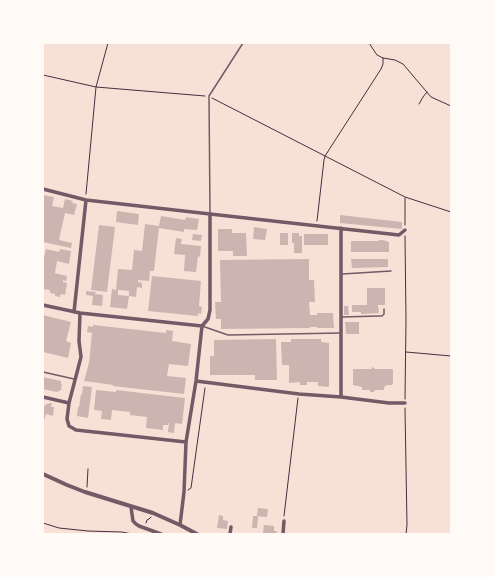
<!DOCTYPE html>
<html>
<head>
<meta charset="utf-8">
<style>
	body { margin:0 }
	#map { position:relative; width:494px; height:577px; overflow:hidden; background:#f7e1d7; font-family:"Noto Sans",sans-serif }
	canvas { display:block }
	.frame { position:absolute; inset:0; border:44px solid #fffaf5; pointer-events:none }
</style>
</head>
<body>
<div id="map">
<canvas width="494" height="577"></canvas>
<div class="frame"></div>
</div>
<script>
const g = document.querySelector('canvas').getContext('2d');
g.lineJoin = 'round';
function paint(path, color) { g.fillStyle = color; g.fill(path, 'evenodd'); }
const poly = rows => new Path2D(rows.map(r => 'M' + r).join(''));
function trace(path, color, width, dash) { g.strokeStyle = color; g.lineWidth = width; g.lineCap = dash ? 'butt' : 'round'; g.setLineDash(dash || []); g.stroke(path); }
paint(poly([
	[43,195,54,197,52,206,63,208,65,199,73,201,72,203,77,204,74,215,65,213,59,240,72,243,71,248,43,242],
	[117,211,139,214,138,225,116,222],
	[340,215,402,222,402,229,340,223],
	[161,216,185,220,186,217,199,219,197,230,184,229,184,232,159,228,154,271,150,271,149,281,138,280,138,282,142,283,142,288,137,287,136,297,129,296,127,309,110,307,112,289,116,290,118,269,132,270,134,250,142,251,145,224,159,226],
	[118,290,129,291,129,296,118,295],
	[99,225,115,227,107,292,91,290],
	[254,227,267,229,265,240,253,239],
	[218,229,232,229,232,233,246,233,247,256,233,256,233,251,218,251],
	[280,233,288,233,288,245,280,245],
	[292,233,299,233,299,236,302,236,302,253,294,253,294,243,292,243],
	[193,234,202,235,201,241,192,240],
	[304,234,328,234,328,245,304,245],
	[176,238,182,239,181,244,201,246,200,257,198,256,196,272,184,271,185,255,174,254],
	[379,240,383,240,389,242,389,252,351,252,351,241,379,241],
	[46,249,59,252,60,249,71,251,69,264,57,261,55,273,67,276,66,281,63,280,63,282,67,283,65,295,61,294,60,297,55,296,55,294,50,293,50,290,43,289,43,261],
	[309,259,309,280,314,280,315,302,309,302,310,315,317,315,317,313,333,313,334,328,317,328,317,327,310,327,310,328,221,329,221,319,216,319,215,302,221,302,220,260],
	[351,259,388,259,388,267,352,268],
	[152,276,201,281,199,306,202,307,201,314,198,313,198,316,148,311],
	[367,288,385,288,385,305,378,305,379,313,361,314,361,312,352,312,352,305,367,305],
	[86,291,96,292,95,294,103,295,102,306,92,305,93,296,86,295],
	[344,306,348,306,349,315,344,315],
	[43,315,71,322,66,341,71,343,68,358,43,352],
	[345,322,359,322,359,334,346,334],
	[93,325,166,333,166,330,173,331,172,341,191,344,188,366,169,364,167,376,186,378,184,394,113,386,113,385,84,381,89,363,92,333,87,332,88,326,93,327],
	[276,339,277,380,255,380,255,375,210,375,210,356,214,356,214,340],
	[291,339,321,339,321,342,329,343,329,387,318,386,318,382,307,382,307,385,300,385,300,382,289,383,289,365,282,365,281,342,291,342],
	[373,367,375,369,392,369,393,370,393,383,392,385,387,385,384,387,384,390,375,390,374,392,370,392,370,390,362,390,362,387,353,385,353,369,371,369],
	[43,377,61,381,61,384,62,384,61,390,57,392,43,389],
	[83,386,92,387,88,418,77,416,78,407,79,407,81,394,82,395],
	[96,390,116,392,116,390,185,398,182,424,175,423,174,433,168,432,169,423,169,422,168,425,163,425,163,430,146,428,147,417,130,415,130,412,112,410,111,420,101,419,102,411,94,410],
	[52,403,51,407,54,407,53,416,46,414,43,424,43,405,46,406,46,404],
	[258,508,268,509,267,517,257,516],
	[219,515,223,516,223,520,228,521,227,529,217,528],
	[253,516,258,516,257,528,252,528],
	[264,525,274,526,274,531,277,531,276,534,267,533,267,534,263,533]
]), '#ccb4b1');
trace(poly([
	[369,43,377,55,383,58,395,60,403,64,431,97,451,106],
	[43,75,96,87,205,96],
	[212,98,405,197,451,212],
	[419,104,423,97,427,92],
	[86,194,96,87,108,43],
	[317,221,324,160,325,156,381,69,383,64,383,58],
	[405,225,405,198],
	[406,352,451,356],
	[405,399,406,320,405,236],
	[405,408,407,525,406,534],
	[87,487,88,469],
	[188,490,191,488,205,388],
	[284,516,298,398],
	[43,523,59,528,88,531,122,532,132,534],
	[146,523,147,520,149,519,151,517]
]), '#4a2c40', 1);
trace(poly([
	[210,213,209,96,243,43],
	[342,274,391,271],
	[341,317,379,316,382,316,384,314,384,309],
	[202,326,228,335,341,333],
	[43,372,74,379]
]), '#755966', 1.5);
trace(poly([
	[43,189,86,200,210,214,399,235,405,230],
	[341,228,341,397],
	[43,305,80,313,202,326],
	[74,312,86,200],
	[80,313,79,341,81,357,69,403,67,419,69,426,76,430,186,442],
	[196,381,299,394,341,397,389,403,405,403],
	[43,397,69,403],
	[131,507,133,521,136,524,139,526,161,534],
	[180,525,184,492,186,442,196,381,202,326,208,319,210,310,210,214],
	[230,534,231,527],
	[283,534,284,521]
]), '#755966', 3.5);
trace(poly([
	[43,474,67,485,85,492,153,513,180,525,197,534]
]), '#755966', 4);
</script>
</body>
</html>
